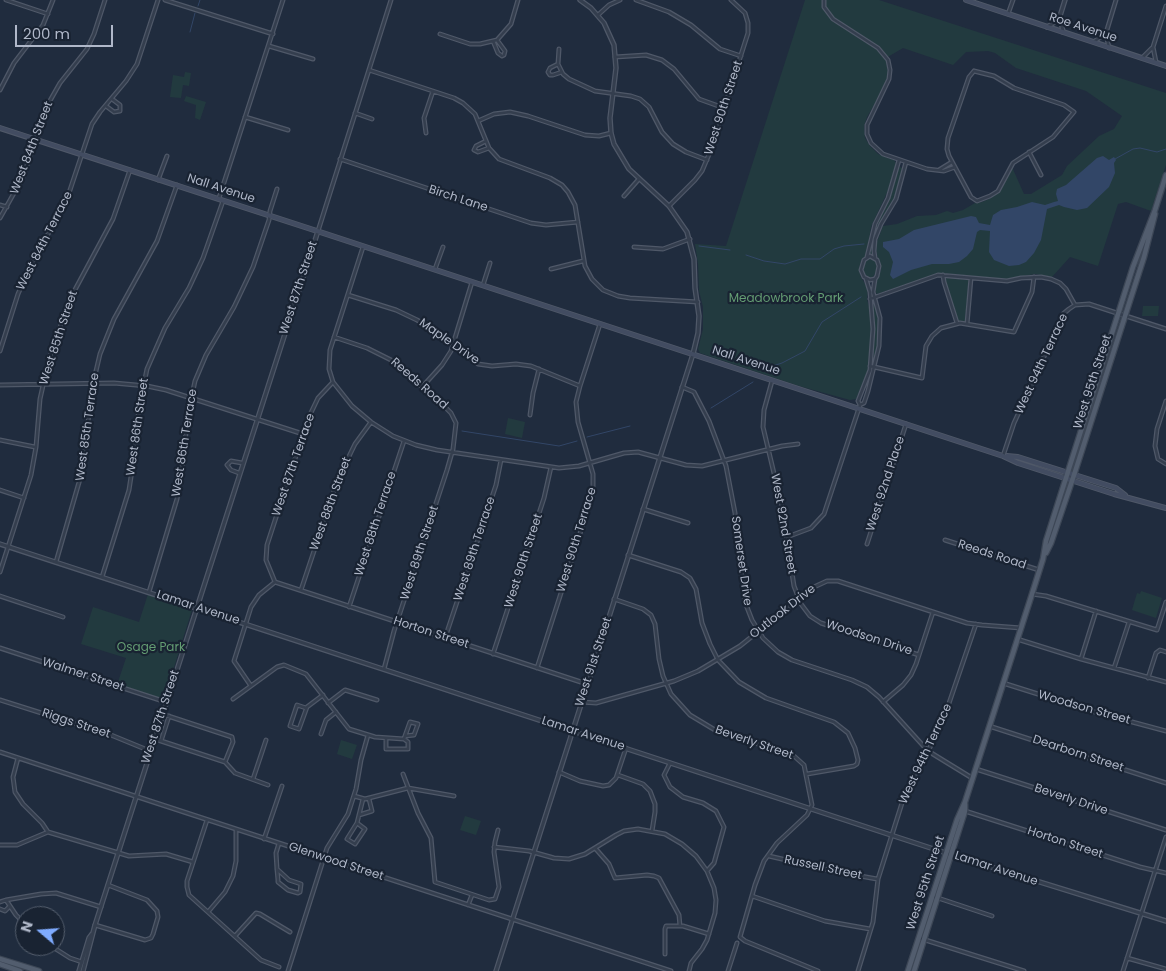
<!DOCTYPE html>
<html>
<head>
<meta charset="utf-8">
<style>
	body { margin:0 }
	#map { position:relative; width:1166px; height:971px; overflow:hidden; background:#202c3e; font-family:Poppins,sans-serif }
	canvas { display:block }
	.north { position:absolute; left:15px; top:906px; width:50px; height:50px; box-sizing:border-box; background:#192332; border:1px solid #555f6e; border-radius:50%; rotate:288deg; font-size:14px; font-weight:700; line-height:20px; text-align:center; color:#b0b8c9 }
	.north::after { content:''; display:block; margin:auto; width:18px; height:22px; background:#7fabff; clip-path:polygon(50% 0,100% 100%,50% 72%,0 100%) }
	.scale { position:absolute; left:15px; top:25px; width:98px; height:22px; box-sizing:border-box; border:2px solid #b0b8c9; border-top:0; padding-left:6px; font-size:15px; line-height:18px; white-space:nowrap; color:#b0b8c9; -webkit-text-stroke:4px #192332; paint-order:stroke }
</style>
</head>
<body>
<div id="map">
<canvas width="1166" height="971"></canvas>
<div class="north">N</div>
<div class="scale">200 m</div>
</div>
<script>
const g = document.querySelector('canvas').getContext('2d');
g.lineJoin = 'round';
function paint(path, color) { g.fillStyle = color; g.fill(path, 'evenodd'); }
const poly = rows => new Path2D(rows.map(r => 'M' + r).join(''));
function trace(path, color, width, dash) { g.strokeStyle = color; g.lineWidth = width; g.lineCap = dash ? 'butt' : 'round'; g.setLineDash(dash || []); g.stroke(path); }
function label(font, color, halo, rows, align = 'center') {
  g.font = font + ' Poppins,sans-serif'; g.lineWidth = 4.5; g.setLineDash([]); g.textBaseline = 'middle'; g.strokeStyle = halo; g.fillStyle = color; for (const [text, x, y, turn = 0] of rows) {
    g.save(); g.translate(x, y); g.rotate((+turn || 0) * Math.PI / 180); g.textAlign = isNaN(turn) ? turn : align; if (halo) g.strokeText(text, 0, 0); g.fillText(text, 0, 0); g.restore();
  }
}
paint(poly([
	[805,0,879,0,1166,93,1166,165,1151,211,1126,202,1118,204,1098,266,1070,257,1052,277,1035,274,1003,280,940,273,877,294,874,289,881,269,875,247,883,226,897,224,917,216,936,215,947,211,953,213,963,210,975,203,982,202,991,198,1001,190,1012,167,1024,194,1031,194,1062,175,1067,166,1099,136,1114,129,1122,116,1086,91,1016,68,995,53,988,51,966,52,953,65,903,48,886,58,889,69,888,78,880,95,867,117,864,126,865,138,870,146,878,154,894,160,896,163,892,182,871,227,867,254,861,262,859,268,861,277,868,289,867,299,871,314,871,334,869,369,856,399,850,400,799,386,700,353,698,349,703,329,703,307,699,291,698,264,695,244,726,246],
	[185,72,191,73,189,86,183,85,181,98,170,97,173,75,184,77],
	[186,96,206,102,200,120,195,118,196,105,184,101],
	[901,167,902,169,897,193,879,225,873,245,873,255,870,255,874,232,892,192,898,168],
	[871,258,875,260,877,265,876,273,871,279,865,275,863,268,866,260],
	[947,277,969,280,965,321,958,321,945,280],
	[873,304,875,306,879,319,878,345,873,364,874,323],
	[1143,306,1159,306,1158,316,1142,316],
	[508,418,525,422,522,438,505,434],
	[1141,591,1162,598,1156,618,1132,610,1137,593,1140,594],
	[148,594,192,610,165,696,162,699,117,685,126,658,81,644,93,607,139,622],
	[341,740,357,745,352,759,337,754],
	[465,816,481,821,476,835,460,830]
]), '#223a3f');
paint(poly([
	[1103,156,1109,160,1114,157,1116,160,1114,163,1115,173,1109,187,1087,208,1077,210,1064,207,1059,205,1047,209,1041,240,1034,253,1026,262,1019,265,1009,266,994,260,989,252,990,231,980,230,977,232,973,249,967,256,959,262,949,264,932,264,911,270,893,279,890,275,893,262,889,252,883,247,883,242,899,239,914,230,971,216,976,217,979,223,990,225,993,215,1001,210,1017,207,1032,202,1045,205,1054,202,1058,201,1056,194,1057,189,1066,185,1097,158]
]), '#324667');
trace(poly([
	[198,6,200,0],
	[190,32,195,13],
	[1115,159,1133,149,1140,148,1157,152,1166,149],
	[699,246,730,250],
	[746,255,764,261,785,264,801,259,820,259,834,249,844,246,864,244],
	[763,369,782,363,805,351,822,322,861,297],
	[711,408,753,382],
	[462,431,559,446,577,441],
	[587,437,630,426]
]), '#324667', 1);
const minor = poly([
	[6,0,48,14],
	[165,0,273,34],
	[636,0,669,12,691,25,720,49,741,56],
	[824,0,824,7,833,19,878,48,888,60,890,70,889,79,867,125,867,134,871,143,883,154,927,169,944,171,955,167],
	[1008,14,1013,0],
	[598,15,609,5,620,0],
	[440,34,470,44,480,44,497,40,511,24,518,0],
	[1106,34,1109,48],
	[493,41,498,53,502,56,504,55,505,51,497,40],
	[1095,41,1106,33,1116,0],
	[269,46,313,59],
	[559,49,558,64,563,74,569,79,595,91,631,96,640,99,649,107,662,132,673,144,686,152,707,160],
	[615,57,646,55,662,60,674,69,699,99,724,108],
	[1142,58,1152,48],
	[1156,62,1153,47,1166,6],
	[558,64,550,68,548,72,550,75,553,75,562,72],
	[369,70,454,98,463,103,475,114,489,148,499,159,550,178,562,185,568,192,575,205,585,266,592,279,603,290,618,296,630,298,698,302],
	[974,71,994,76,1014,88,1064,105,1074,112,1053,137,1013,163,998,191,990,196,977,201,971,197,949,156,947,149,948,138,969,77,974,71],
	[0,90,14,63,43,25,53,0],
	[106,106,114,112,120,111,120,105,112,99],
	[355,113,372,119],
	[245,117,288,130],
	[478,121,494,114,510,112,528,116,585,135,599,136,611,133],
	[426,133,424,118,433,91],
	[486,141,476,146,474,150,478,152,489,148],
	[1029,152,1041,175],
	[340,159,531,223,546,225,578,222],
	[939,170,952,162],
	[158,180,167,156],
	[624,196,639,179],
	[219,198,283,0],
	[0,205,7,207],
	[669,206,695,180,702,171,710,152,748,33,748,23,745,13,731,0],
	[0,218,23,177,47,106,60,83,87,49,94,34,105,0],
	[318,231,391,0],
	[363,247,330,350,329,369,333,382,352,406,371,422,393,436,416,445,437,450,559,468,579,466,624,453,638,452,686,465,702,466,782,446,798,444],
	[634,247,663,249,690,239],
	[870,256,877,260,879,266,877,276,875,279,870,280,864,277,861,270,864,260,870,256],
	[867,257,875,224,888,198,899,160],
	[875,258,874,251,875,239,881,224,896,199,906,162],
	[435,269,443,247],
	[551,269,583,261],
	[943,275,944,282,957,323],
	[483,285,490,263],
	[348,295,396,310,417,320,441,334,478,364,492,366,516,364,531,366,580,386],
	[870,299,938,275,1007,281,1021,278,1041,277,1051,279,1060,283,1066,289,1075,305],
	[967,324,971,278],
	[334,337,367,348,391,360,446,408,451,413,456,423,453,449,447,470,394,631,384,669],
	[0,351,18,294,28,271,67,199,92,124,100,112,126,81,137,64,158,0],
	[870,366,922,378,926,346,932,336,941,328,960,323,1014,332,1032,292,1034,277],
	[772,381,764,410,763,427,781,503,794,586,801,604,810,616,821,623,919,655],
	[0,385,114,383,147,386,166,390,303,434],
	[423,386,442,365,451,351,472,282],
	[682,387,694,392,709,421,726,466,735,513,745,602,752,620,763,638,778,652,792,660,852,680,867,687,879,697,928,751,972,778],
	[1166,401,1157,429,1155,446,1158,459,1166,464],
	[860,405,864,403,868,391,879,346,880,318,873,292,875,279],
	[530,415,533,393,539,369],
	[0,440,35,447],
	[1003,456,1014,423,1026,397,1059,323,1063,314,1069,309,1075,305,1089,304,1166,329],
	[239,473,231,470,227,465,231,461,242,463],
	[0,490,24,498],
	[643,509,688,523],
	[787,537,811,528,824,514,860,405,858,401,870,370,873,329,870,292,866,279],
	[945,540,1039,570],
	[867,544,906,424],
	[628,555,681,572,690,578,696,589,702,623,710,644,718,660,739,682,766,698,834,722,848,733,855,748,858,760,857,764,854,766,807,774],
	[56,562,82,472,92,388,100,354,114,319,157,241,177,185],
	[0,572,31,475,36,447,40,399,49,359,70,299,113,219,130,170],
	[102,577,129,490,134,457,139,408,147,369,165,328,189,288,203,258,223,201],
	[275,582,587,684],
	[275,582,266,560,267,545,308,419,318,398,333,382],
	[301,590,338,479,355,444,371,422],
	[149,592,177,499,183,461,188,414,195,381,206,355,234,307,253,267,269,220,270,211,277,189],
	[1032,594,1046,596,1157,630,1166,602],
	[0,596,63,617],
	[614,599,643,609,651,615,655,624,659,659,663,676,671,694,690,715,715,730,794,756,804,765,812,805,807,815,777,843,764,861,755,885,740,937,745,941,818,971],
	[349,607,404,441],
	[445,638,496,485,501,460],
	[1017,639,1081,659,1166,682],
	[0,648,166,702],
	[493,654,544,498,551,467],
	[1081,659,1096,611],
	[537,668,593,493,593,474,578,422,576,402,580,386,600,324],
	[1114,668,1129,622],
	[1148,678,1156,653,1160,650,1166,652],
	[1003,683,1095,712,1166,731],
	[251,686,234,661,251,607,259,595,275,582],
	[233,699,277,667,284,665,306,674,349,729,375,737,404,739],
	[0,700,111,735,150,751],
	[582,702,596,703,674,681,698,671,740,646,814,587,827,581,838,581,967,623,982,625,1021,628],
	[883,702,903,685,911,675,916,664,933,612],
	[328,703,345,690,377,700],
	[306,708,297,705,290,726,299,729,307,707,323,695],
	[162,714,232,737,233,742,225,762],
	[989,726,1166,783],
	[321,734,326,720,336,712],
	[386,738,386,749,408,749,408,742,404,739],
	[155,739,225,762,235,773,268,785],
	[404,739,405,736,410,722,418,724,414,735,405,736],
	[161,741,169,716],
	[0,752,671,971],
	[18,758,13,777,15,792,23,804,42,823,48,832],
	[670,763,664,775,670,787,683,797,703,803,716,811,724,827,714,863,707,871],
	[976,769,1166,830],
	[559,772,580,781,603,786,609,785,616,778,626,748],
	[403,774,418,813,431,838,435,882,489,900,495,899,499,887,494,852,495,842,498,830],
	[618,775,643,784,650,791,655,804,655,812,652,831],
	[253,779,266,740],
	[354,796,365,799,408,788,454,796],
	[965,811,1140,867,1166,873],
	[359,815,372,811,369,799],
	[207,820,187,881,187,887,189,895,261,960,279,967],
	[357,823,365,829,355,844,347,839,357,823,363,799],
	[264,839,282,786],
	[0,845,17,845,48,832,129,856,166,854,193,862],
	[494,847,529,851,554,858,569,859,585,854,616,835,624,831,638,829,665,834,682,844,696,856,707,871,714,888,716,900,715,913,707,940,702,949,691,963,689,971],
	[595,848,609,864,615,878,647,875,654,876,659,878,679,915,680,926],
	[769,856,838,872,877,879],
	[277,869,289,880,301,884,300,892,298,893,288,890,278,882,278,880,277,869,276,853,279,843],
	[752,896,825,921,870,929],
	[932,896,992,916],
	[6,900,41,894,56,893,101,907],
	[0,902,6,900,10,906,5,911,0,909],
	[468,905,472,895],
	[10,906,16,915,25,924],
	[208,912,225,892,233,876,236,861,236,829],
	[95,925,145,940,151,938,153,934,158,917,157,911,147,900,108,885],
	[235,936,256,913,260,914,290,932],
	[919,938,1024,971],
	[51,946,70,958,82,962],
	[665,954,665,929,666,926,683,926,709,934],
	[1127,958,1166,969],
	[288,971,327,848,348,814,356,789,361,760,368,735],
	[728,971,737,943],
	[858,971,873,922,878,879,902,803,912,780,925,758,945,715,976,624],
	[1123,971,1166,837]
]);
const tertiary = poly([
	[1060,16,1063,32],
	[1047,27,1052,24,1060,16,1065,0],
	[0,544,946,853,1166,921],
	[79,971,89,938,92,934],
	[83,971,95,925,318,231],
	[496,971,693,354,698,333,699,316,695,288,694,259,687,232,669,206,629,169,614,144,611,133,610,118,616,68,614,45,604,23,591,8,580,0]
]);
const secondary = poly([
	[966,0,1166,66],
	[0,128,320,232,1003,456,1018,463,1114,494,1166,508],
	[1007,456,1018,457,1116,488,1125,495]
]);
const primary = poly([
	[1046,553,1051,543,1074,475,1144,257,1155,214],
	[0,959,39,971],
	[0,964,20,971],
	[908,971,957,820,965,802,1032,594,1043,559,1046,541,1133,267,1155,210,1166,175],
	[914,971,965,811,965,804]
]);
trace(minor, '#4f5868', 5);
trace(tertiary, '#4f5868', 5.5);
trace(secondary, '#4f5868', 6);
trace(primary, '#3d4756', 7);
trace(minor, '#343e4e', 2.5);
trace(tertiary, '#343e4e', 3);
trace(secondary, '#424c61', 4);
trace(primary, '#525d6e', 4.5);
label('12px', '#b0b8c9', '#192332', [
	["Roe Avenue",1083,28,18],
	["West 90th Street",724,108,-72],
	["West 84th Street",32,148,-69],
	["Nall Avenue",221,189,18],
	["Birch Lane",458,199,18],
	["West 84th Terrace",45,241,-63],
	["West 87th Street",299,288,-72],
	["West 85th Street",59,338,-72],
	["Maple Drive",449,342,35],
	["Nall Avenue",746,361,18],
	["West 94th Terrace",1042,364,-65],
	["West 95th Street",1093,382,-72],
	["Reeds Road",419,384,41],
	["West 85th Terrace",88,427,-82],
	["West 86th Street",138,427,-82],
	["West 86th Terrace",185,443,-81],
	["West 87th Terrace",294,465,-71],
	["West 92nd Place",886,484,-72],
	["West 88th Street",331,504,-70],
	["West 88th Terrace",376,524,-72],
	["West 92nd Street",783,524,80],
	["West 90th Terrace",577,540,-73],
	["West 89th Terrace",475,549,-72],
	["West 89th Street",420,553,-72],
	["Reeds Road",992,555,18],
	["West 90th Street",524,561,-72],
	["Somerset Drive",741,561,82],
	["Lamar Avenue",198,608,18],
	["Outlook Drive",783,612,-38],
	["Horton Street",431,633,18],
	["Woodson Drive",869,638,18],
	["West 91st Street",594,662,-72],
	["Walmer Street",83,675,18],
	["Woodson Street",1084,708,16],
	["West 87th Street",161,717,-72],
	["Riggs Street",76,724,18],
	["Lamar Avenue",583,734,18],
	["Beverly Street",754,743,19],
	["West 94th Terrace",926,754,-65],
	["Dearborn Street",1078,754,18],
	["Beverly Drive",1071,800,18],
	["Horton Street",1065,843,18],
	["Glenwood Street",336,862,18],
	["Russell Street",823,868,12],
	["Lamar Avenue",996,869,18],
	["West 95th Street",926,883,-72]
]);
label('12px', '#649d73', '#192332', [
	["Meadowbrook Park",786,299],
	["Osage Park",151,648]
]);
</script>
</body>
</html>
